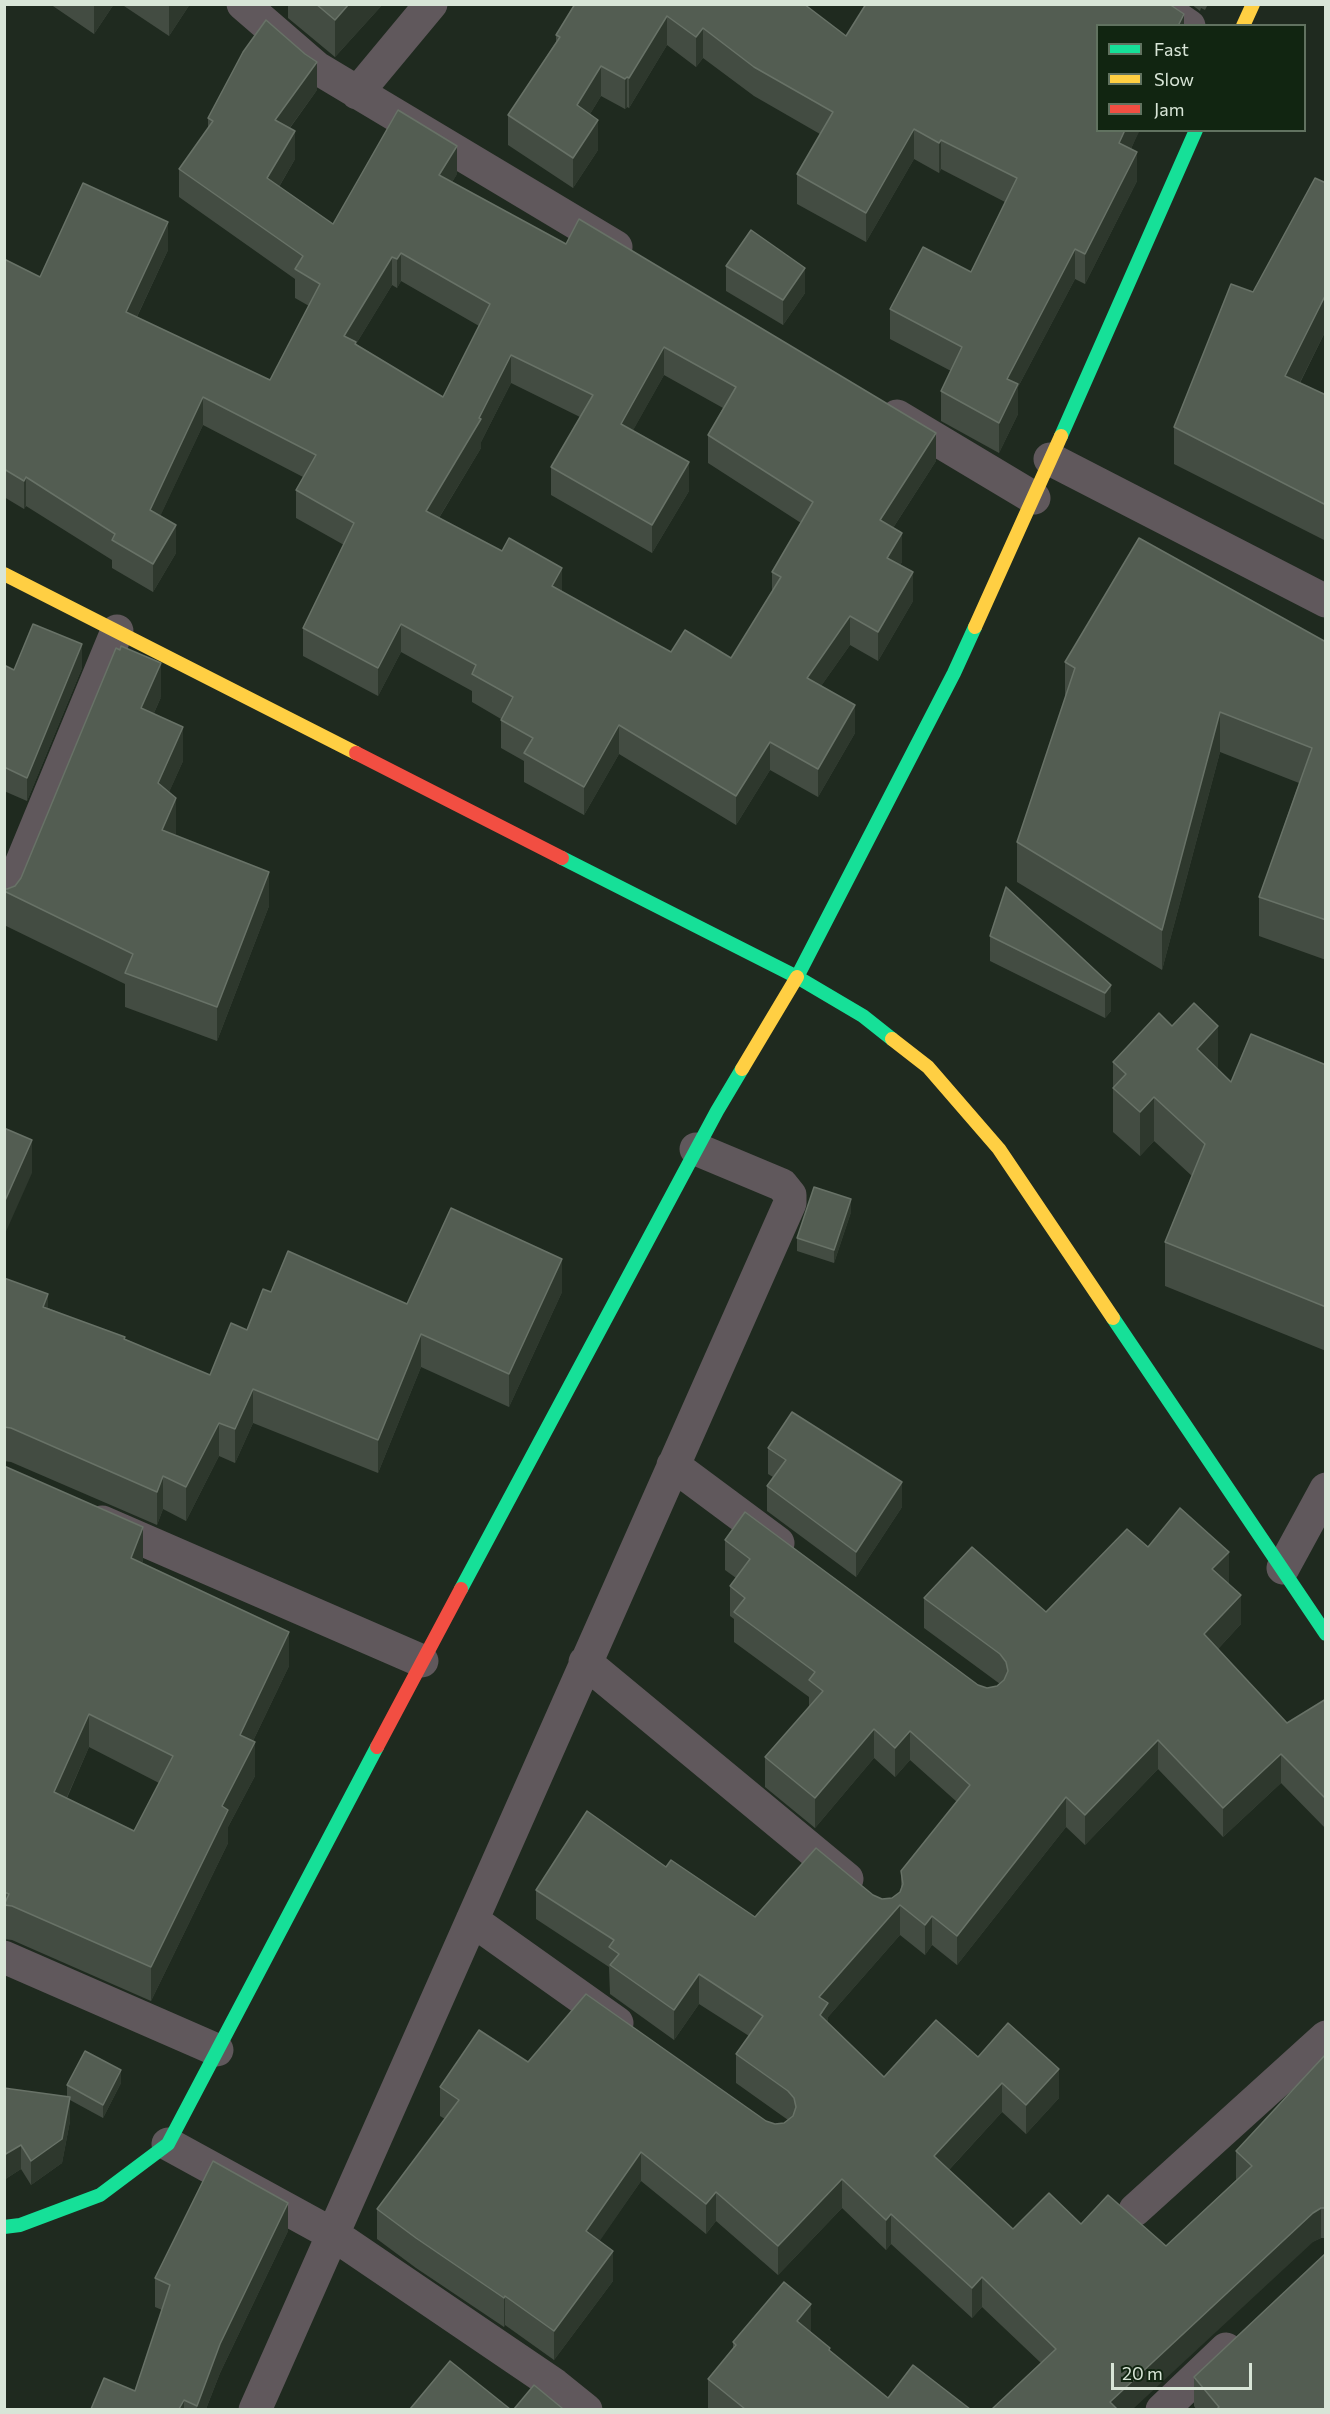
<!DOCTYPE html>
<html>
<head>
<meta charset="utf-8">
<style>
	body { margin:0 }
	#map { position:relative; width:1330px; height:2414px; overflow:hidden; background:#1f2a1f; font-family:Commissioner,sans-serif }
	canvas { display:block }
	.frame { position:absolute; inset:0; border:6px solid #d8e5d7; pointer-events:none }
	.legend { position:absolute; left:1096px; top:24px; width:210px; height:108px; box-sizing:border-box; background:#112511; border:2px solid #617260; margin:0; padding:8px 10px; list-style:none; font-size:18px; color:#d8e5d7 }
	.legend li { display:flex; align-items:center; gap:12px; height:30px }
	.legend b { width:30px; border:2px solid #617260 }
	.scale { position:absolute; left:1111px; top:2363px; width:141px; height:27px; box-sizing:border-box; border:3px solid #d8e5d7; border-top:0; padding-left:8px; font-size:18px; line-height:21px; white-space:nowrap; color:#d8e5d7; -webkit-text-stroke:4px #112511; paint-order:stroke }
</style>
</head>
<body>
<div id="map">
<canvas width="1330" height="2414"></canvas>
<div class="frame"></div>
<ul class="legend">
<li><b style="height:8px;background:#16e098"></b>Fast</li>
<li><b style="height:8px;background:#ffcf43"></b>Slow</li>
<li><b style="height:8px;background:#f24e42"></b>Jam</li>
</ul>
<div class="scale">20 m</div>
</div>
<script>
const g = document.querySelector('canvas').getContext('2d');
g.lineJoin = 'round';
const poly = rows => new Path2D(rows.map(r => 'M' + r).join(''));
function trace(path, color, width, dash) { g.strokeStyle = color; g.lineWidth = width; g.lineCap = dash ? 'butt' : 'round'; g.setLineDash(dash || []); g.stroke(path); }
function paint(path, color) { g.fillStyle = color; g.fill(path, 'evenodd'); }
trace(poly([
	[243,4,317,68,616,247],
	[1157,4,1189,26],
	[357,93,431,4],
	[897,416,1034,498],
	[1050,459,1326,601],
	[4,905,117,631],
	[673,1465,778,1543],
	[102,1522,422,1661],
	[1283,1568,1326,1489],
	[585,1662,847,1879],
	[472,1920,617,2023],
	[4,1957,217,2050],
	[168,2144,334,2235,555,2385,586,2410],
	[1135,2210,1326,2037],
	[255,2410,790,1203,790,1195,782,1185,696,1149],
	[1162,2410,1226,2349]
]), '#60585c', 33);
trace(poly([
	[1061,436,1196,130],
	[562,858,797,977,863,1016,892,1039],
	[797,977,954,673,975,627],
	[1113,1318,1326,1634],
	[461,1589,717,1111,742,1069],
	[4,2227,20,2225,100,2195,168,2144,377,1747]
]), '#16e098', 14);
trace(poly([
	[1243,26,1253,4],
	[4,574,356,753],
	[975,627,1061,436],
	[892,1039,928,1067,999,1149,1113,1318],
	[742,1069,797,977]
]), '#ffcf43', 14);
trace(poly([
	[356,753,562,858],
	[377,1747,461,1589]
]), '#f24e42', 14);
paint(poly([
	[50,4,114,4,94,34],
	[121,4,190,4,169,36],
	[288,4,383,4,335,57,288,18],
	[575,4,846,36,1184,26,1131,149,1137,181,1085,284,1075,279,1018,387,1018,414,999,453,941,421,941,391,951,371,890,339,890,309,971,272,1005,202,941,169,939,173,914,159,866,242,797,204,797,174,820,134,754,96,703,58,696,67,667,45,629,108,627,107,625,109,601,96,590,114,598,150,573,188,508,145,508,115,556,42,556,35],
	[1191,4,1208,4,1205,10,1201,8,1200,11],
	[317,90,290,128,295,159,279,187,333,224,457,174,452,182,936,461,893,528,902,562,900,565,913,601,878,661,850,645,821,686,855,733,818,797,770,770,736,825,619,754,584,815,524,782,524,761,501,748,501,719,472,702,472,691,401,652,378,696,303,656,303,628,344,545,296,518,296,490,303,477,203,425,160,516,176,553,153,592,112,568,112,560,26,506,24,509,4,497,4,259,40,277,168,250,137,317,270,380,309,306,295,298,295,279,179,197,179,169,208,129,208,118],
	[401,281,479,326,443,397,356,344,392,285,397,288],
	[664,375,723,408,708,435,708,463,801,523,772,572,772,592,731,658,671,652,562,592,439,518,481,448,481,442,511,383,580,417,551,467,551,495,652,553,689,491,633,430],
	[1326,183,1326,330,1300,383,1326,395,1326,541,1174,464,1174,427,1253,292],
	[726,266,805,293,783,325,726,291],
	[1326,642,1326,960,1259,936,1259,897,1299,783,1220,752,1162,970,1017,882,1017,842,1065,698,1065,662],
	[4,665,14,670,82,668,27,801,4,791],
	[161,697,154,713,183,761,169,792,176,832,175,835,269,906,217,1041,125,1007,125,984,4,925,4,889,7,889,15,886],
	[990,936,1111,985,1111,1011,1105,1018,990,961],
	[1113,1062,1218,1069,1231,1082,1326,1065,1326,1351,1165,1286,1165,1242,1192,1176,1154,1141,1140,1156,1113,1132],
	[851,1212,834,1263,797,1251,797,1238],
	[4,1278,48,1308,125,1339,210,1375,247,1330,271,1292,407,1304,562,1292,509,1407,421,1367,378,1473,253,1423,235,1463,219,1456,186,1521,163,1509,157,1525,11,1462,4,1461],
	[768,1448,902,1507,856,1577,767,1511,767,1486,773,1477,768,1474],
	[4,1466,143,1560,142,1563,289,1666,253,1741,255,1776,228,1827,228,1843,151,2001,12,1940,4,1939],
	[89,1747,159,1783,134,1831,67,1798],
	[725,1540,978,1685,987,1688,997,1686,1000,1684,924,1628,924,1598,1046,1612,1148,1547,1229,1582,1228,1583,1241,1624,1218,1649,1287,1723,1326,1699,1326,1829,1281,1783,1223,1837,1158,1769,1085,1845,1066,1827,957,1965,932,1945,925,1955,900,1935,828,2017,828,2023,884,2077,978,2057,1059,2098,1026,2134,1002,2112,949,2170,1013,2229,1081,2224,1166,2246,1236,2180,1236,2151,1326,2054,1326,2238,1321,2238,1041,2363,982,2307,972,2318,891,2244,886,2250,842,2208,778,2275,716,2221,706,2234,641,2181,599,2241,613,2281,554,2360,505,2325,504,2327,416,2268,377,2239,377,2209,445,2119,440,2116,440,2087,528,2062,766,2121,775,2124,784,2123,788,2120,736,2083,736,2054,749,2036,699,2004,674,2040,610,1994,609,1967,536,1919,536,1890,666,1867,755,1917,873,1895,882,1899,892,1898,900,1892,901,1890,901,1871,957,1802,910,1760,895,1777,874,1758,815,1828,765,1787,765,1757,809,1707,809,1697,734,1642,734,1619,730,1616,730,1586,736,1578,725,1570],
	[121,2083,103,2118,70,2100,70,2121,62,2163,31,2185,21,2169,4,2180,4,2088,67,2097,67,2085],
	[288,2231,220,2373,206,2409,91,2409,135,2391,162,2310,155,2307,155,2278],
	[811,2332,830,2351,888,2398,970,2409,708,2409,708,2379,733,2349,733,2342],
	[1194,2377,1326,2409,1196,2409,1194,2406]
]), '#434c42');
paint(poly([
	[94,4,114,4,94,34],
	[169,4,190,4,169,36],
	[349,4,383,4,335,57,335,20],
	[1184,14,1184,26,1178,26],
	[667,16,667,45,629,108,629,78],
	[703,28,703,58,696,67,696,37],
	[317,62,317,90,275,148,275,120],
	[601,66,601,96,577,135,577,105],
	[627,77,627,107,625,109,625,79],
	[598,120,598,150,573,188,573,158],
	[914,129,914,159,866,242,866,213],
	[1125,130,1140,130,1119,173,1119,143],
	[295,131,295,159,267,207,267,178],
	[941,140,941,169,939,173,939,143],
	[457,146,457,174,439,204,439,175],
	[1137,152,1137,181,1085,284,1085,254],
	[168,222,168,250,126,340,126,312],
	[1075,249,1075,279,1018,387,1018,414,999,453,999,423,1007,379],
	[401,253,401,281,397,288,397,259],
	[392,257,392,285,356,344,344,336],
	[805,268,805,293,783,325,783,300],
	[1326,294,1326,330,1285,412,1285,376],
	[664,347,664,375,621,452,621,424],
	[511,355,511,383,481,442,481,448,426,539,426,511,479,418],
	[203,397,203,425,150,538,150,510],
	[936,433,936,461,880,548,880,520],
	[689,462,689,491,652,553,652,525],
	[26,477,26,506,24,509,24,481],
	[176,525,176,553,153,592,153,564],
	[902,533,902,562,887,587,887,558],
	[562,568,562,596,552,586],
	[913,572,913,601,878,661,878,632],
	[850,616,850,645,807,706,807,678],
	[401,624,401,652,378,696,378,668],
	[82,644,82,668,27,801,27,778],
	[161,663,161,697,141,742,141,708],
	[855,705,855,733,818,797,818,769],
	[1220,712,1220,752,1162,970,1162,930],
	[619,725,619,754,584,815,584,787],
	[183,727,183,761,158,817,158,783],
	[770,742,770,770,736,825,736,796],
	[176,798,176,832,162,864,162,830],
	[269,872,269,906,217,1041,217,1007],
	[1111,985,1111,1011,1105,1018,1105,993],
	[1218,1026,1218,1070,1197,1049],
	[1154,1097,1154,1141,1140,1156,1140,1112],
	[32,1140,32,1173,4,1236,4,1203],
	[851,1199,851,1212,834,1263,834,1250],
	[562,1259,562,1292,509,1407,509,1374],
	[48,1294,48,1327,43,1307],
	[421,1334,421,1367,378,1473,378,1440],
	[253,1389,253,1423,235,1463,235,1429],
	[219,1423,219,1456,186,1521,186,1487],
	[163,1476,163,1509,157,1525,157,1492],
	[902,1482,902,1507,856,1577,856,1552],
	[143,1527,143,1560,131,1591,131,1558],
	[1229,1552,1229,1582,1212,1599,1212,1569],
	[1241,1595,1241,1624,1204,1664,1204,1634],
	[289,1632,289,1666,240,1768,240,1735],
	[89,1714,89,1747,54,1826,54,1792],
	[874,1729,874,1758,815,1828,815,1798],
	[910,1731,910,1760,895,1777,895,1748],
	[1158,1740,1158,1769,1085,1845,1085,1815],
	[255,1742,255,1776,228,1827,228,1843,151,2001,151,1967,222,1806],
	[1281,1754,1281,1783,1223,1837,1223,1808],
	[1066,1797,1066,1827,957,1965,957,1936],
	[900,1905,900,1935,828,2017,828,2033,820,2045,819,1997],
	[932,1916,932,1945,925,1955,925,1925],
	[699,1974,699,2004,674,2040,674,2010],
	[1059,2069,1059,2098,1026,2134,1026,2105],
	[121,2070,121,2083,103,2118,103,2105],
	[1002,2083,1002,2112,934,2186,934,2156],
	[70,2097,70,2121,62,2163,31,2185,31,2161],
	[21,2145,21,2169,4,2180,4,2155],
	[641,2152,641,2181,586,2261,586,2231],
	[842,2179,842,2208,778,2275,778,2246],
	[716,2192,716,2221,706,2234,706,2204],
	[288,2203,288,2231,220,2373,206,2409,197,2409,197,2406,220,2344],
	[1321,2208,1321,2238,1313,2242,1133,2409,1110,2409,1110,2402,1313,2213],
	[891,2214,891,2244,886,2250,886,2220],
	[613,2251,613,2281,554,2360,554,2331],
	[982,2277,982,2307,972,2318,972,2288],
	[505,2296,505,2325,504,2327,504,2298],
	[811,2304,811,2334,797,2321],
	[184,2400,184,2409,179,2409]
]), '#2e382d');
const building = poly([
	[316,4,349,4,335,20,316,4],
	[575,4,804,4,846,36,866,4,1169,4,1184,14,1178,26,1098,26,1098,130,1125,130,1119,143,1137,152,1085,254,1075,249,1007,379,1018,384,999,423,941,391,962,347,890,309,923,247,971,272,1017,178,941,140,939,143,914,129,866,213,797,174,833,112,754,67,703,28,696,37,667,16,629,78,627,77,625,79,601,66,577,105,598,120,573,158,508,115,560,37,556,35,575,4],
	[266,20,305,54,317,62,275,120,295,131,267,178,333,224,398,110,457,146,439,175,566,244,579,219,936,433,880,520,902,533,887,558,913,572,878,632,850,616,807,678,855,705,818,769,770,742,736,796,619,725,584,787,524,753,533,738,501,720,513,697,472,674,476,665,401,624,378,668,303,628,354,523,296,490,316,455,203,397,150,510,176,525,153,564,112,540,115,534,26,477,24,481,4,469,4,259,40,277,83,183,168,222,126,312,270,380,320,284,295,269,303,256,179,169,213,121,208,118,243,52,266,20],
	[401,253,490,304,443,397,355,344,356,342,344,336,392,257,397,259,401,253],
	[664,347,736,387,708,435,813,502,772,572,781,577,731,658,685,630,671,652,552,586,562,568,509,538,502,551,426,511,481,419,479,418,511,355,593,395,551,467,652,525,689,462,621,424,664,347],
	[1315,178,1326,183,1326,294,1285,376,1326,395,1326,505,1174,427,1231,284,1253,292,1315,178],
	[751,230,805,268,783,300,726,266,751,230],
	[1139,538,1326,642,1326,920,1259,897,1312,748,1220,712,1162,930,1017,842,1075,668,1065,662,1139,538],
	[33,624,82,644,27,778,4,767,4,665,14,670,33,624],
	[121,646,161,663,141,708,183,727,158,783,176,798,162,830,269,872,217,1007,125,973,133,954,4,891,4,889,7,889,15,886,21,878,116,648,120,650,121,646],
	[1006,887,1111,985,1105,993,990,936,1006,887],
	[1194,1003,1218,1026,1197,1049,1231,1082,1251,1034,1326,1065,1326,1307,1165,1242,1205,1144,1154,1097,1140,1112,1113,1088,1126,1074,1113,1062,1159,1013,1172,1026,1194,1003],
	[4,1128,32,1140,4,1203,4,1128],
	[814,1187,851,1199,834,1250,797,1238,814,1187],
	[451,1208,562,1259,509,1374,421,1334,378,1440,253,1389,235,1429,219,1423,186,1487,163,1476,157,1492,11,1428,4,1427,4,1278,48,1294,43,1307,125,1337,124,1339,210,1375,231,1323,247,1330,263,1289,271,1292,288,1251,407,1304,451,1208],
	[792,1412,902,1482,856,1552,767,1486,786,1460,768,1448,792,1412],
	[4,1466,143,1527,131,1558,289,1632,240,1735,255,1742,222,1806,228,1810,151,1967,12,1906,4,1905,9,1894,4,1892,4,1466],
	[89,1714,173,1756,134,1831,54,1792,89,1714],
	[1180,1508,1229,1552,1212,1569,1241,1595,1204,1634,1287,1723,1326,1699,1326,1799,1281,1754,1223,1808,1158,1740,1085,1815,1066,1797,957,1936,932,1916,925,1925,900,1905,819,1997,828,2003,820,2015,884,2077,936,2020,978,2057,1008,2023,1059,2069,1026,2105,1002,2083,934,2156,1013,2229,1049,2193,1081,2224,1108,2195,1166,2246,1252,2166,1236,2151,1326,2054,1326,2208,1321,2208,1313,2213,1110,2402,1117,2409,992,2409,1056,2349,982,2277,972,2288,891,2214,886,2220,842,2179,778,2246,716,2192,706,2204,641,2152,586,2231,613,2251,554,2331,505,2296,504,2298,416,2238,377,2209,459,2100,440,2087,479,2030,528,2062,586,1994,766,2121,775,2124,784,2123,793,2116,796,2107,794,2098,788,2091,736,2054,763,2016,699,1974,674,2010,610,1965,619,1954,609,1947,614,1940,536,1890,587,1811,666,1867,671,1860,755,1917,816,1848,873,1895,882,1899,892,1898,900,1892,903,1884,901,1871,970,1785,910,1731,895,1748,874,1729,815,1798,765,1757,823,1691,809,1680,815,1672,734,1612,745,1598,730,1586,750,1559,725,1540,745,1512,978,1685,987,1688,997,1686,1004,1680,1008,1671,1006,1662,1000,1654,924,1598,972,1547,1046,1612,1127,1529,1148,1547,1180,1508],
	[85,2051,121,2070,103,2105,67,2085,85,2051],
	[4,2088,70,2097,62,2139,31,2161,21,2145,4,2155,4,2088],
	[213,2161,288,2203,220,2344,197,2406,184,2400,179,2409,91,2409,104,2378,135,2391,170,2285,155,2278,213,2161],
	[1326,2253,1326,2409,1217,2409,1219,2407,1194,2377,1326,2253],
	[784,2282,811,2304,797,2321,830,2348,829,2350,888,2398,913,2365,970,2409,745,2409,708,2379,736,2345,733,2342,784,2282],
	[450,2361,510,2409,410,2409,450,2361],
	[534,2385,562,2408,560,2409,514,2409,534,2385]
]);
paint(building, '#535d52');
trace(building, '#687267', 1.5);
</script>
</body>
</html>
